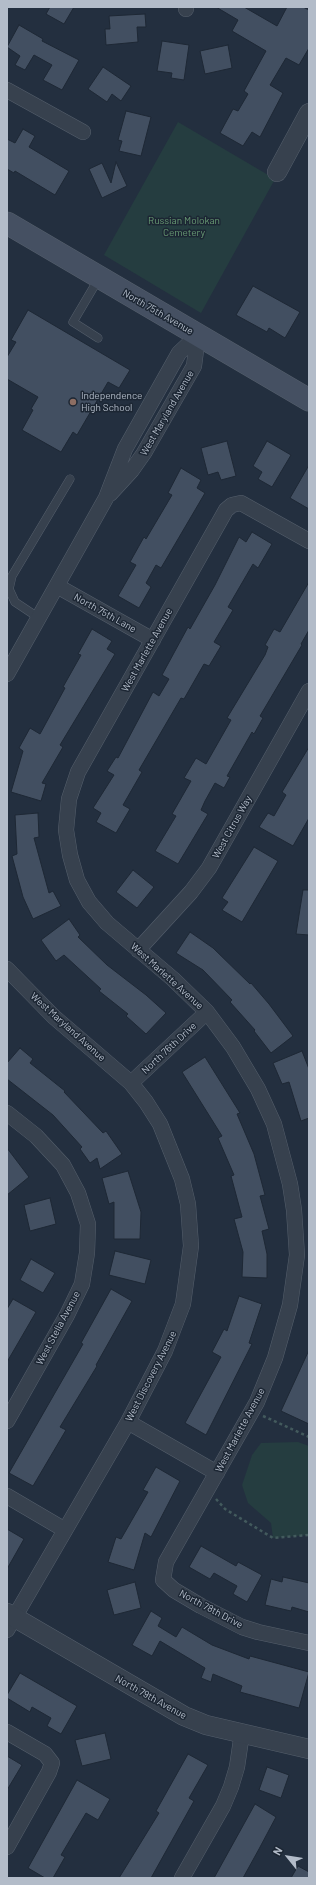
<!DOCTYPE html>
<html>
<head>
<meta charset="utf-8">
<style>
	body { margin:0 }
	#map { position:relative; width:316px; height:1885px; overflow:hidden; background:#232f3f; font-family:Barlow,sans-serif }
	canvas { display:block }
	.frame { position:absolute; inset:0; border:8px solid #b3bcc9; pointer-events:none }
	.north { position:absolute; left:268px; top:1837px; width:40px; height:40px; -webkit-text-stroke:3px #1c2633; paint-order:stroke; rotate:300deg; font-size:11px; font-weight:700; line-height:16px; text-align:center; color:#b3bcc9 }
	.north::after { content:''; display:block; margin:auto; width:14px; height:18px; background:#b3bcc9; clip-path:polygon(50% 0,100% 100%,50% 72%,0 100%) }
</style>
</head>
<body>
<div id="map">
<canvas width="316" height="1885"></canvas>
<div class="frame"></div>
<div class="north">N</div>
</div>
<script>
const g = document.querySelector('canvas').getContext('2d');
g.lineJoin = 'round';
function paint(path, color) { g.fillStyle = color; g.fill(path, 'evenodd'); }
const poly = rows => new Path2D(rows.map(r => 'M' + r).join(''));
function trace(path, color, width, dash) { g.strokeStyle = color; g.lineWidth = width; g.lineCap = dash ? 'butt' : 'round'; g.setLineDash(dash || []); g.stroke(path); }
function label(font, color, halo, rows, align = 'center') {
  g.font = font + ' Barlow,sans-serif'; g.lineWidth = 3; g.setLineDash([]); g.textBaseline = 'middle'; g.strokeStyle = halo; g.fillStyle = color; for (const [text, x, y, turn = 0] of rows) {
    g.save(); g.translate(x, y); g.rotate((+turn || 0) * Math.PI / 180); g.textAlign = isNaN(turn) ? turn : align; if (halo) g.strokeText(text, 0, 0); g.fillText(text, 0, 0); g.restore();
  }
}
paint(poly([
	[178,122,275,179,201,313,104,255],
	[298,1442,309,1446,309,1535,273,1538,271,1523,248,1503,242,1485,252,1455,261,1443]
]), '#253d40');
const building = poly([
	[50,7,74,7,64,24,46,14,50,7],
	[216,7,244,7,277,26,287,7,303,7,309,10,309,48,299,65,286,58,270,85,283,93,260,137,252,132,243,146,220,133,233,109,238,111,248,94,244,91,266,51,232,31,238,20,216,7],
	[145,14,146,27,137,27,138,42,106,45,105,29,110,29,109,16,145,14],
	[19,25,43,39,42,41,79,60,62,90,43,80,52,65,34,55,25,70,15,65,20,56,7,47,19,25],
	[162,41,189,45,184,80,171,78,172,73,157,71,162,41],
	[228,45,232,68,205,74,200,51,228,45],
	[103,67,131,86,121,101,112,94,107,102,88,89,103,67],
	[126,111,151,117,141,156,119,151,122,141,118,140,126,111],
	[23,129,35,136,29,147,69,171,55,195,15,171,14,173,7,169,7,139,15,143,23,129],
	[116,162,127,186,102,198,89,169,102,163,111,183,116,162],
	[253,286,300,312,285,338,269,328,267,332,236,315,253,286],
	[28,310,130,370,119,388,108,382,77,435,73,432,61,452,22,430,33,410,31,409,38,397,7,379,7,357,16,342,11,340,28,310],
	[227,441,236,476,221,480,218,472,208,475,201,448,227,441],
	[267,441,291,455,272,487,258,479,262,472,253,466,267,441],
	[309,465,309,509,290,498,309,465],
	[181,468,201,480,197,488,205,493,161,568,156,565,146,583,151,587,139,608,118,596,136,565,130,562,144,537,146,539,172,495,168,493,181,468],
	[252,532,272,544,258,568,253,564,228,607,233,610,214,642,221,646,209,666,204,664,184,699,181,698,139,770,142,772,123,805,130,809,116,833,96,822,101,813,93,808,114,775,107,771,116,757,118,758,153,692,159,696,169,679,162,675,188,627,190,629,215,585,239,537,246,542,252,532],
	[309,582,309,630,301,644,302,645,260,716,263,718,254,734,252,732,227,776,230,777,224,788,215,783,205,801,201,810,208,814,178,864,155,851,176,816,172,814,191,781,184,778,196,758,206,764,231,720,227,718,265,655,268,647,265,645,274,629,280,632,309,582],
	[92,629,112,641,107,649,115,654,60,745,63,747,42,783,46,784,41,801,11,792,23,751,19,748,30,728,40,734,65,688,63,687,81,655,78,654,92,629],
	[309,747,309,818,293,846,259,827,268,813,274,816,286,795,282,792,309,747],
	[38,813,39,837,34,838,49,893,53,891,61,906,33,919,23,897,12,856,17,854,15,815,38,813],
	[254,847,278,861,242,922,222,910,228,902,222,898,254,847],
	[133,870,154,887,137,908,116,892,133,870],
	[303,890,309,890,309,935,296,934,303,890],
	[69,919,80,935,78,937,107,965,146,995,166,1013,146,1034,126,1016,128,1014,99,991,101,989,64,955,56,961,41,940,69,919],
	[190,932,213,948,250,984,251,983,269,1004,293,1036,271,1053,254,1031,255,1030,230,1002,232,1000,203,970,176,953,190,932],
	[20,1048,33,1059,30,1063,65,1091,64,1092,103,1133,106,1131,122,1154,100,1169,97,1158,90,1163,80,1149,82,1147,53,1115,7,1079,7,1063,20,1048],
	[302,1051,309,1069,309,1118,301,1121,289,1082,282,1084,273,1063,302,1051],
	[205,1057,240,1113,237,1114,254,1154,265,1195,260,1196,269,1229,262,1231,267,1254,267,1278,242,1277,243,1252,234,1219,242,1217,231,1176,234,1175,218,1138,222,1136,182,1072,205,1057],
	[7,1148,29,1177,7,1195,7,1148],
	[128,1171,141,1212,140,1239,114,1239,114,1202,109,1204,102,1178,128,1171],
	[50,1198,56,1224,30,1231,24,1205,50,1198],
	[115,1251,151,1260,145,1284,109,1275,115,1251],
	[31,1259,55,1273,43,1293,20,1280,31,1259],
	[111,1289,132,1301,96,1365,97,1366,60,1427,66,1430,33,1486,9,1473,83,1344,81,1343,111,1289],
	[239,1296,262,1304,249,1343,252,1344,206,1435,185,1423,221,1357,212,1352,224,1329,227,1331,239,1296],
	[13,1299,36,1312,7,1362,7,1309,13,1299],
	[309,1350,309,1424,281,1411,309,1350],
	[156,1467,180,1481,151,1537,145,1533,134,1570,108,1562,116,1537,121,1539,148,1492,143,1490,156,1467],
	[7,1529,24,1539,7,1569,7,1529],
	[201,1546,236,1566,238,1562,262,1575,247,1602,233,1594,237,1586,214,1573,210,1579,189,1567,201,1546],
	[283,1577,309,1583,309,1612,292,1607,291,1611,265,1605,271,1579,282,1582,283,1577],
	[135,1582,141,1608,114,1615,107,1590,135,1582],
	[151,1611,162,1618,158,1626,176,1637,182,1627,212,1645,249,1659,250,1656,309,1672,299,1708,240,1692,242,1686,213,1674,211,1682,201,1678,205,1668,160,1641,152,1656,132,1645,151,1611],
	[20,1673,77,1706,61,1734,47,1726,51,1718,32,1707,30,1712,7,1698,7,1695,20,1673],
	[105,1733,111,1759,82,1766,75,1740,105,1733],
	[188,1754,208,1765,189,1798,194,1801,151,1878,119,1878,159,1813,156,1811,188,1754],
	[7,1756,22,1765,7,1790,7,1756],
	[267,1767,289,1775,281,1798,259,1790,267,1767],
	[77,1780,110,1799,98,1820,86,1813,61,1855,65,1857,53,1878,45,1878,28,1868,77,1780],
	[255,1804,276,1817,259,1849,243,1878,214,1878,255,1804],
	[298,1866,309,1872,309,1878,291,1878,298,1866]
]);
paint(building, '#424f61');
trace(building, '#1e2835', 1);
const service = poly([
	[98,338,73,322,99,278],
	[39,618,15,602,9,589,12,576,70,479]
]);
const minor = poly([
	[186,9,186,7],
	[7,90,83,132],
	[110,494,132,470,144,453,194,366,198,335],
	[309,541,241,503,232,505,226,510,78,772,69,799,66,830,70,855,77,880,89,902,107,923,173,979,207,1012,233,1047,258,1089,274,1124,290,1184,294,1210,297,1255,290,1305,275,1358,257,1402,166,1562,163,1580,174,1590,201,1606,242,1627,258,1632,309,1643],
	[57,586,153,640],
	[7,674,106,498,125,449,179,353,198,335],
	[138,950,191,892,209,868,309,691],
	[7,969,54,1017,131,1083,146,1102,160,1124,182,1179,188,1204,191,1246,183,1304,165,1351,128,1422,7,1630],
	[131,1083,207,1012],
	[7,1113,36,1136,63,1165,78,1193,88,1224,87,1253,82,1284,67,1315,7,1421],
	[128,1422,217,1473],
	[7,1496,65,1530],
	[7,1732,45,1754,52,1763,49,1772,7,1847],
	[182,1878,223,1806,231,1787,237,1767,242,1733]
]);
const tertiary = poly([
	[277,172,309,113],
	[7,1613,184,1716,206,1725,309,1749]
]);
const secondary = poly([
	[7,223,309,400]
]);
trace(service, '#555f6c', 9);
trace(minor, '#555f6c', 16);
trace(tertiary, '#555f6c', 20);
trace(secondary, '#555f6c', 23);
trace(poly([
	[263,1416,309,1437],
	[216,1499,225,1509,273,1538,309,1535]
]), '#435a5d', 2.5, [3, 3]);
trace(service, '#37414e', 8);
trace(minor, '#37414e', 15);
trace(tertiary, '#37414e', 19);
trace(secondary, '#455062', 22);
for (const [x, y, r, color] of [
	[73,402,4,"#8d6e63"]
]) { const dot = new Path2D(); dot.arc(x, y, r, 0, 2 * Math.PI); g.fillStyle = color; g.fill(dot); trace(dot, '#1c2633', 1.5); }
label('10px', '#699b74', '#1c2633', [
	["Russian Molokan",184,221],
	["Cemetery",184,233]
]);
label('10px', '#b3bcc9', '#1c2633', [
	["North 75th Avenue",158,312,30],
	["West Maryland Avenue",167,413,-60],
	["North 75th Lane",105,613,29],
	["West Marlette Avenue",147,650,-61],
	["West Citrus Way",232,827,-61],
	["West Marlette Avenue",167,976,42],
	["West Maryland Avenue",68,1027,42],
	["North 76th Drive",169,1048,-43],
	["West Stella Avenue",58,1328,-62],
	["West Discovery Avenue",151,1376,-63],
	["West Marlette Avenue",240,1430,-62],
	["North 78th Drive",211,1609,28],
	["North 79th Avenue",151,1697,29]
]);
label('10px', '#b3bcc9', '#1c2633', [
	["Independence",81,396],
	["High School",81,408]
], 'left');
</script>
</body>
</html>
